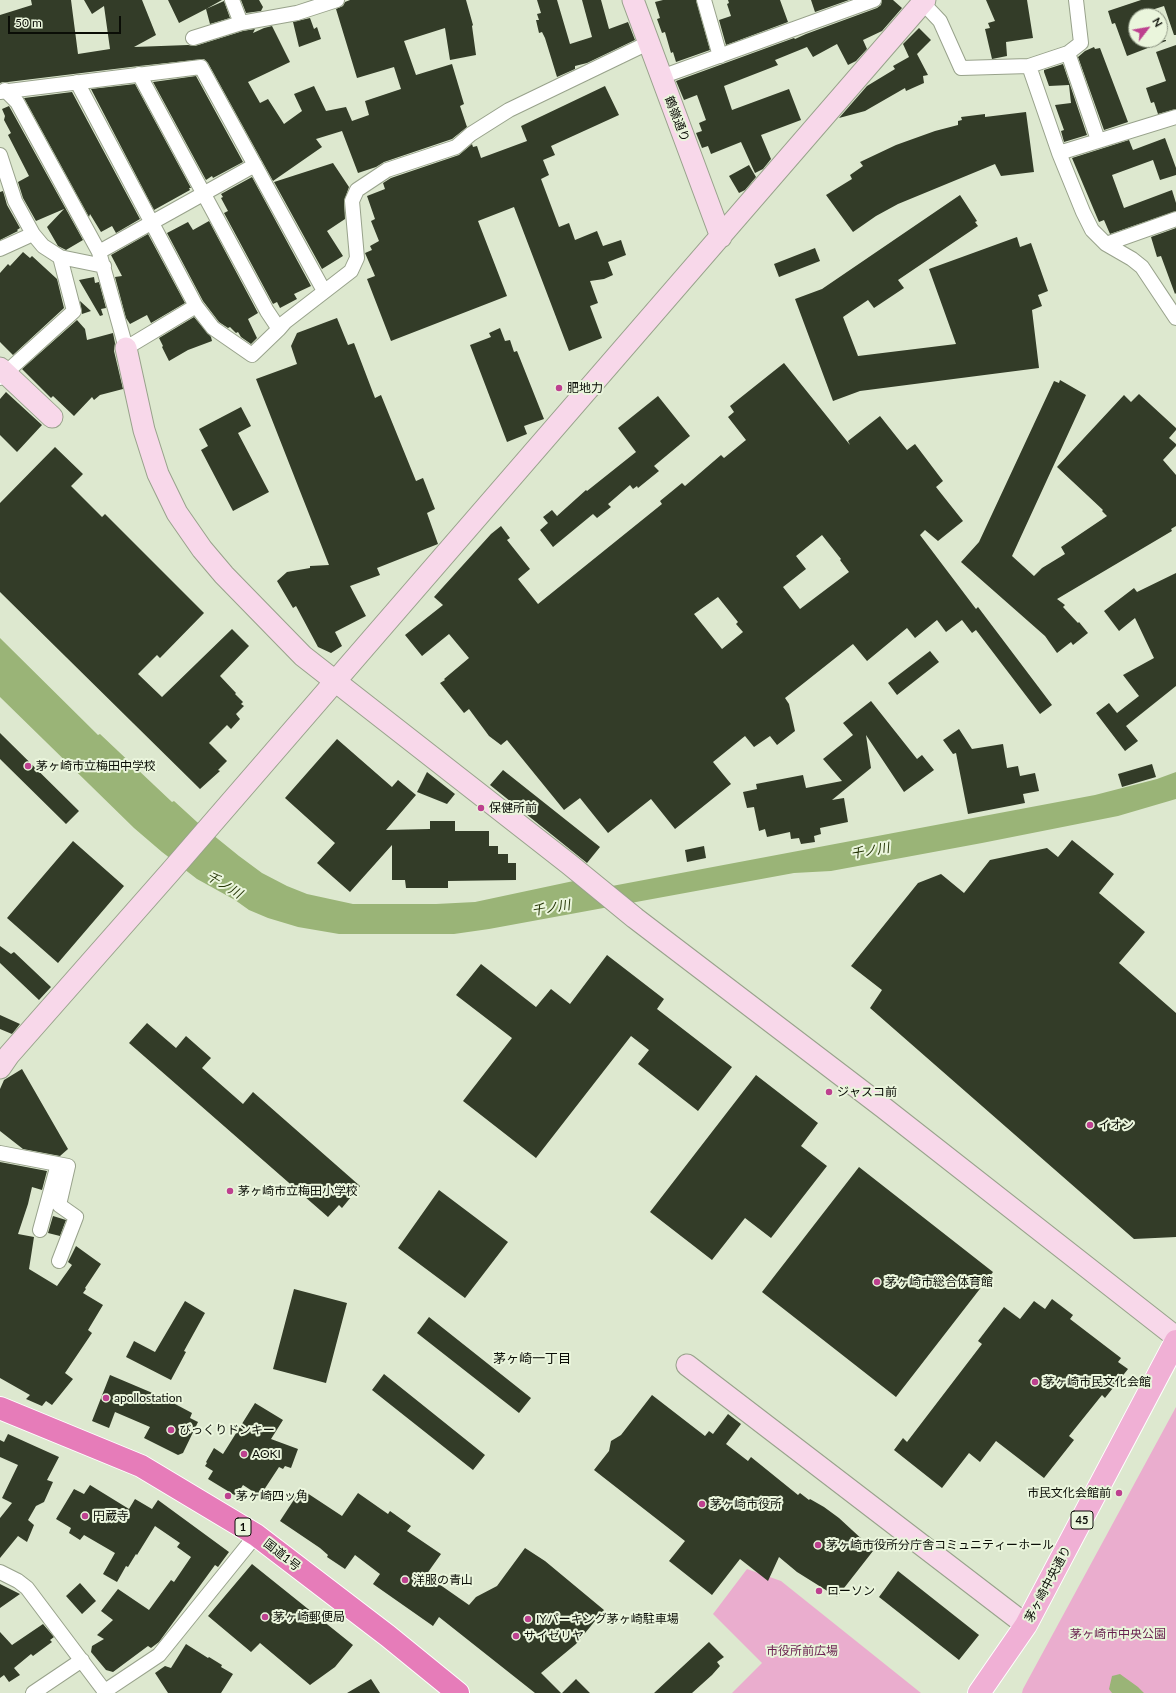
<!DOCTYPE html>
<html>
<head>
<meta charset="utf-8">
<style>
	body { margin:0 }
	#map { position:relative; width:1176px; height:1693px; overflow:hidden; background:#dde8cf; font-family:Lato,sans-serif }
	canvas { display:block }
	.north { position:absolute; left:1128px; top:8px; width:40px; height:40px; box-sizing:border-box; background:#eaf5dc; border:1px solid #909886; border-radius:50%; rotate:59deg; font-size:11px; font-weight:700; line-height:16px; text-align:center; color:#0a0d06 }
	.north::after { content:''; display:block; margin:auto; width:14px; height:18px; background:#bd408f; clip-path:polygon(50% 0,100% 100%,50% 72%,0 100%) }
	.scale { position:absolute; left:8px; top:16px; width:113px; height:18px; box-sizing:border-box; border:2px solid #0a0d06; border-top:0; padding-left:5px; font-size:12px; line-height:14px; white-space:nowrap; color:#0a0d06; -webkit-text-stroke:3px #eaf5dc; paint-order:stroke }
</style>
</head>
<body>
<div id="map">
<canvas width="1176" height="1693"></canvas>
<div class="north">N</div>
<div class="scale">50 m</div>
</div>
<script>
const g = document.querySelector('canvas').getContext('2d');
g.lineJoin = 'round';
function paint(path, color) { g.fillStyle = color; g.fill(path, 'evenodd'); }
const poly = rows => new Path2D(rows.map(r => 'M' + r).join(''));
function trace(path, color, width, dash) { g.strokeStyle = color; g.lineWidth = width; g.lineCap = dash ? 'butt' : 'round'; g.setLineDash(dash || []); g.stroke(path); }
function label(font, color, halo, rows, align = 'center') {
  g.font = font + ' Lato,"Noto Sans JP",sans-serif'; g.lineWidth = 4; g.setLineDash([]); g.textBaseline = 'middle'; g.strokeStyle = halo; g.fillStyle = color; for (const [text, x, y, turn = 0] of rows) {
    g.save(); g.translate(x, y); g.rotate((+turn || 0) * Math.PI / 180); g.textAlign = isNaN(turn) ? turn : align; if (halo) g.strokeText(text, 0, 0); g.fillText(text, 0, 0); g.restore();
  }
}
paint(poly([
	[1176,1407,1176,1693,1022,1693,1023,1689],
	[747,1569,781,1581,921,1693,732,1693,762,1663,713,1614]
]), '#eaadce');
paint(poly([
	[0,638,98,735,100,734,172,802,174,801,197,822,239,856,262,873,287,886,307,894,353,904,436,904,475,902,597,876,612,886,1095,795,1157,779,1176,772,1176,799,1118,816,982,843,831,871,794,873,489,929,454,934,339,934,298,927,268,918,249,910,235,900,197,879,162,852,134,828,0,697],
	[1120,1674,1138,1687,1144,1693,1112,1693,1109,1689,1112,1676]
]), '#9ab477');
paint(poly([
	[31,0,71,0,78,54,110,49,104,6,92,14,84,0,142,0,156,35,134,47,188,45,195,46,243,31,255,29,253,33,264,28,272,26,290,62,248,82,260,103,268,99,284,124,302,111,294,94,314,86,326,111,346,107,352,121,369,115,365,101,401,89,394,67,357,78,336,9,343,6,345,2,350,0,466,0,473,25,472,26,476,55,450,60,445,28,404,41,416,75,452,64,464,104,460,106,467,127,452,139,384,162,376,167,358,173,342,131,316,139,322,147,273,181,208,63,204,59,139,66,8,82,3,82,0,83,0,15,32,5],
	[168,0,222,0,206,9,224,1,230,18,210,24,206,9,179,23],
	[241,0,259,0,263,7,261,11,246,13],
	[537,0,557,0,570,44,592,37,582,0,601,0,609,29,628,22,635,40,587,63,575,66,575,69,557,77,545,38,542,32,539,33,536,20,539,20,537,14,541,13],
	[663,0,696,0,710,50,676,62,673,52,671,53,665,32,662,33,657,19,660,18,655,2],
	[728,0,780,0,788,22,726,45,719,20,731,16,727,4,729,3],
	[811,0,849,0,815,12],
	[882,0,893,0,902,8,882,31,863,40,867,49,856,61,848,65,837,44,813,57,807,47,775,60,778,65,724,86,732,110,789,89,801,120,761,135,771,159,763,169,755,173,741,142,711,154,708,146,702,148,696,133,702,131,699,123,706,120,697,95,684,100,676,81,794,38,795,39,806,34,877,8,881,5],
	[986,0,1027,0,1033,38,1006,42,1007,56,992,59,985,29,990,28,988,23,995,21],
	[1141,0,1176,0,1176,35,1174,35,1164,6,1139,14,1139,16,1136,16,1136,40,1166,40,1166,41,1127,56,1115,23,1112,24,1108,11],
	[310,18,314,29,317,27,321,39,299,47,293,22],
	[919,28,931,40,917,54,928,75,923,76,924,83,906,91,905,88,865,111,839,118,867,86,895,69,893,66,909,57,903,44],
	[1176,45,1176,109,1158,114,1154,102,1151,103,1146,88,1166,81,1156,52],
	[1094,47,1095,49,1100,48,1128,122,1104,130,1078,57,1085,51],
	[1063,64,1087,135,1064,142,1061,131,1064,130,1055,105,1071,103,1069,85,1049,86,1044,72,1044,70],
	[196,76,243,162,213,178,212,176,206,180,153,82],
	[135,84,191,188,189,188,190,190,154,210,91,89],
	[605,86,619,115,551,146,555,155,543,160,549,175,541,179,559,227,569,223,575,240,597,231,603,246,621,240,626,255,608,262,613,275,604,279,590,281,598,303,590,306,602,338,569,351,514,207,478,221,507,296,391,341,367,279,375,276,365,253,372,250,370,246,379,241,371,221,375,219,367,196,385,189,383,183,391,178,459,155,472,144,473,147,477,146,481,158,527,141,521,126],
	[72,92,140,219,116,233,112,226,101,232,90,214,89,217,24,98],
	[9,106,83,240,66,250,58,246,47,227,64,209,36,221,23,198,18,182,29,176,8,135,11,133,4,120,5,116,2,109],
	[1026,112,1034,172,1001,176,995,164,898,204,876,216,853,232,826,195,852,179,850,175,863,166,860,162,896,145,935,131,958,125,958,121,962,120,961,117,985,114,985,117],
	[1165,138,1176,168,1176,175,1160,180,1153,160,1112,175,1124,208,1172,190,1176,203,1176,211,1110,234,1104,220,1099,222,1072,158,1129,140,1133,150],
	[333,163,349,187,344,201,345,219,327,231,343,256,322,269,274,182],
	[749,165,756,177,745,190,739,193,729,176],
	[252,177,311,286,294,294,297,299,280,308,277,302,273,304,224,213,228,211,221,198,223,197,221,194],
	[3,191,7,205,20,228,17,230,18,231,0,240,0,192],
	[960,195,977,221,975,222,978,226,898,280,904,288,874,308,868,300,843,317,858,356,956,344,929,269,1017,237,1020,247,1031,243,1048,291,1038,295,1042,306,1032,310,1039,368,860,391,833,401,795,299,822,289],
	[209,221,258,313,248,319,257,338,251,344,241,337,238,332,236,333,230,327,228,328,219,322,203,301,167,233,188,222,193,230],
	[1176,228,1176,293,1175,294,1161,256,1157,257,1151,237],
	[148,234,185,303,151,323,147,315,130,324,126,318,115,277,122,276,111,255],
	[815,248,820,261,779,277,774,264],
	[23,252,30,258,32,256,57,279,64,308,13,355,0,342,0,273,8,264,10,266],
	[94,277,95,283,99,282,106,308,101,309,103,315,100,316,79,280],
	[80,301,91,311,82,314],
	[194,317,211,337,212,341,188,350,169,361,162,347,163,346,159,338],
	[337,318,348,345,354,343,375,398,381,395,416,481,423,478,435,509,427,513,438,544,377,568,380,575,350,586,366,616,335,632,342,646,331,653,318,647,296,606,293,608,277,581,287,572,310,568,310,566,329,565,256,379,297,364,291,346,297,333],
	[77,320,85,329,87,340,113,333,115,343,114,351,123,389,100,395,94,400,92,397,74,416,53,396,51,398,22,369],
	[500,328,505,341,510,340,514,352,517,351,544,419,524,426,527,434,507,442,470,345,491,337,489,333],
	[784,363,850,445,848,441,880,416,907,450,915,444,943,481,936,487,963,521,938,541,925,530,920,535,976,609,978,607,1052,705,1040,714,976,630,972,633,962,620,946,632,937,620,915,638,907,628,867,661,853,644,785,698,789,704,795,731,777,745,770,736,754,747,745,736,713,762,731,784,675,829,651,799,608,833,580,798,564,810,507,740,501,745,489,736,469,709,464,713,440,683,445,680,444,679,469,658,449,634,422,656,405,635,443,605,434,597,491,534,501,526,510,538,507,540,530,569,518,579,538,604,662,504,660,501,682,483,685,486,721,455,724,458,746,440,728,417,734,412,730,406],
	[822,535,841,559,840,560,849,572,800,609,783,587,806,569,796,556],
	[718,597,738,622,736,624,743,632,722,649,694,614],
	[1060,380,1086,395,1012,556,1034,576,1042,568,1065,554,1061,547,1107,516,1102,511,1103,510,1057,467,1124,395,1131,402,1139,394,1176,428,1176,430,1169,438,1176,444,1176,446,1163,460,1176,475,1176,526,1171,529,1172,531,1057,599,1065,605,1063,607,1078,623,1079,622,1088,633,1073,645,1071,642,1057,653,1045,636,961,562,979,542,1054,381,1059,383],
	[6,392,42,425,17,452,0,435,0,399],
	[658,396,690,436,654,466,659,471,638,488,637,486,633,489,630,485,608,504,611,507,597,518,593,514,553,547,540,530,548,523,543,517,552,510,557,516,586,490,587,491,636,452,618,428],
	[241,407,251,426,238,433,269,492,233,511,201,450,208,446,199,429],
	[55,447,83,474,71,486,102,517,105,514,204,613,160,658,157,655,138,674,162,697,232,629,249,646,220,676,236,693,235,694,243,702,241,704,244,706,236,714,240,719,231,729,227,725,209,743,227,761,218,770,220,771,200,789,0,592,0,503],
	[1176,573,1176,686,1126,726,1138,741,1125,751,1096,713,1109,703,1117,713,1139,696,1123,675,1154,658,1135,618,1119,631,1104,611,1134,588,1137,592],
	[930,651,939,662,897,695,888,683],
	[871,701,917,759,922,755,934,770,904,792,866,735,871,768,832,800,844,798,848,822,820,828,821,834,814,836,815,842,801,844,799,838,791,839,790,832,767,837,765,829,759,831,754,807,747,808,743,792,757,789,756,784,803,775,806,788,842,781,823,759,853,735,843,723],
	[959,729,972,749,1003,744,1007,768,1018,766,1020,776,1035,773,1039,791,1023,794,1025,803,968,814,956,753,953,754,943,740],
	[0,733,79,811,66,824,0,759],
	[337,739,392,787,398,780,416,795,386,830,430,829,430,821,455,821,455,831,489,831,489,846,498,846,498,854,508,854,508,863,516,863,516,880,448,881,448,888,406,888,405,880,392,880,392,845,350,892,317,863,335,843,285,798],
	[1152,764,1156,777,1122,787,1118,774],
	[503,770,600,847,587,863,490,785],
	[427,772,455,794,447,804,417,792],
	[1072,840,1114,874,1099,893,1145,932,1119,963,1176,1013,1176,1237,1134,1239,870,1008,882,990,851,966,918,883,941,874,964,893,990,860,1047,848,1058,857],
	[73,841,124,886,58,963,7,918],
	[704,846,706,858,687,862,685,850],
	[0,946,11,954,14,952,51,987,39,1000,0,963],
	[607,955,664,999,657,1009,732,1067,698,1111,638,1064,649,1050,631,1036,536,1158,463,1101,512,1038,456,995,481,964,536,1007,551,989,570,1004],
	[0,1015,20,1024,12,1034,0,1029],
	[147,1023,176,1048,186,1036,211,1058,202,1068,243,1104,253,1092,360,1186,342,1208,339,1205,328,1217,129,1043],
	[22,1069,68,1149,60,1156,23,1149,0,1131,0,1089,4,1080],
	[756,1075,818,1123,801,1146,827,1166,771,1238,745,1218,712,1260,650,1212],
	[0,1162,47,1171,42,1190,32,1187,28,1204,18,1234,34,1237,29,1269,57,1286,72,1265,68,1262,76,1246,101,1264,85,1288,86,1289,83,1293,103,1305,88,1330,92,1333,65,1373,73,1379,52,1405,46,1401,42,1406,26,1399,30,1395,0,1378],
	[859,1167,993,1272,896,1397,762,1292],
	[439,1190,508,1242,465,1298,398,1248],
	[53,1216,66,1220,60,1236,48,1233],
	[294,1289,347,1303,326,1383,273,1369],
	[1052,1299,1073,1315,1070,1319,1121,1358,1118,1362,1128,1369,1105,1398,1102,1395,1069,1436,1074,1440,1044,1478,996,1441,980,1462,969,1453,942,1488,894,1450,903,1438,907,1442,982,1344,978,1341,1004,1307,1020,1319,1034,1301,1045,1309],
	[185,1301,205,1313,184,1351,186,1352,171,1380,126,1357,134,1341,155,1352],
	[429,1317,531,1398,519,1413,417,1333],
	[384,1374,485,1455,473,1470,372,1390],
	[110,1375,162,1397,192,1413,190,1418,198,1422,183,1453,178,1455,144,1438,150,1427,115,1412,109,1428,92,1421],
	[652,1395,705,1436,709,1431,713,1434,728,1414,741,1424,726,1444,748,1461,751,1457,798,1495,800,1493,809,1500,810,1499,824,1507,839,1518,865,1542,864,1544,873,1551,837,1597,797,1572,779,1557,768,1581,740,1559,712,1595,669,1561,685,1541,594,1470,609,1451,611,1441,621,1435],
	[255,1403,283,1420,271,1439,298,1449,291,1468,285,1466,283,1469,279,1467,260,1496,243,1485,236,1496,208,1479,213,1471,205,1466,207,1463,206,1462,214,1448,223,1454],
	[8,1434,59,1457,47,1480,53,1482,44,1502,36,1506,28,1520,34,1525,27,1542,18,1536,0,1558,0,1518,12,1503,2,1498,18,1465,0,1457,0,1440,4,1442],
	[90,1485,129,1509,135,1499,152,1509,158,1500,229,1552,218,1567,215,1565,159,1642,151,1648,148,1646,113,1672,106,1670,91,1652,92,1646,104,1639,97,1635,113,1620,101,1611,118,1589,149,1610,171,1580,174,1582,191,1557,177,1547,180,1543,155,1526,137,1555,136,1554,128,1567,126,1566,117,1582,103,1574,115,1553,84,1535,80,1540,69,1533,71,1528,56,1519,74,1489,84,1494],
	[301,1489,342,1516,358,1493,388,1514,390,1511,411,1526,407,1531,441,1554,426,1575,469,1605,476,1597,497,1586,525,1548,545,1561,604,1610,576,1644,541,1673,561,1693,535,1693,439,1617,433,1626,373,1584,380,1574,355,1555,345,1569,327,1557,328,1555,320,1548,280,1521],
	[252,1564,353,1645,335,1667,310,1685,260,1643,251,1652,208,1616],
	[898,1571,979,1635,959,1660,879,1597],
	[80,1583,96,1601,82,1614,66,1596],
	[0,1584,20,1594,0,1608],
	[43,1624,54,1637,50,1640,52,1642,33,1656,31,1654,14,1668,20,1675,9,1682,4,1675,0,1678,0,1632,12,1645],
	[709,1642,724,1657,717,1662,720,1666,712,1675,692,1693,654,1693],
	[186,1644,208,1658,209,1657,222,1665,221,1667,233,1674,221,1693,168,1693,155,1673,165,1666,171,1668],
	[371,1679,380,1693,347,1693],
	[576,1679,590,1693,562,1693]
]), '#333c28');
const street = poly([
	[232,0,241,23],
	[704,0,720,56],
	[920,0,940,21,961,68,1029,66,1068,53,1081,43,1076,0],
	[193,38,241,23,297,13,337,0],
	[1068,53,1098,140],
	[1029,66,1059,153,1083,212,1092,230,1106,244,1132,259,1142,267,1176,318],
	[139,74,267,311,279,329],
	[661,77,874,0],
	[77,82,196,306],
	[5,90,17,102,99,252,126,348,196,306,213,328,252,355,279,329,285,322,351,271,357,258,352,201,357,190,387,170,456,147,471,134,509,110,648,43],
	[0,92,201,67,324,291],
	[1059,153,1176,117],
	[0,155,15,201,33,234,43,246,60,257,104,266],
	[1106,244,1176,219],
	[0,249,33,234],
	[99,252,255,165],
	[0,378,74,311,60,257],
	[0,1153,68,1166,59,1205,76,1217,59,1261],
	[40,1230,58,1164],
	[0,1572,18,1581,27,1588,106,1693],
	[105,1691,159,1655,256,1535],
	[33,1693,82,1660]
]);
const secondary = poly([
	[633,0,721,237],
	[126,348,144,430,158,474,177,513,202,549,224,575,303,656,569,864,635,918,884,1108,1176,1337],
	[0,368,52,417],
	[0,1068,9,1055,171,871,925,0],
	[687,1365,1026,1625]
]);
const primary = poly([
	[979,1693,1026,1625,1176,1341]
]);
const highway = poly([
	[0,1408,141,1466,256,1535,388,1636,458,1693]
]);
trace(street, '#98a28b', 16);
trace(secondary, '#98a28b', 23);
trace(primary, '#fff', 24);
trace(highway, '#fff', 24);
trace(street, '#fff', 14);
trace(secondary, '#f8d8ea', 21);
trace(primary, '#f0b0d5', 22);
trace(highway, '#e67cb9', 22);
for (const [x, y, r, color] of [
	[559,388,4,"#bd408f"],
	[28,766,4,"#bd408f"],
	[481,808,4,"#bd408f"],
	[829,1092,4,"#bd408f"],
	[1090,1125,4,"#bd408f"],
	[230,1191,4,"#bd408f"],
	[877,1282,4,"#bd408f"],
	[1035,1382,4,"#bd408f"],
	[106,1398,4,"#bd408f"],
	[171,1430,4,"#bd408f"],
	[244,1454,4,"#bd408f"],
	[1119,1493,4,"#bd408f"],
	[228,1496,4,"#bd408f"],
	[702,1504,4,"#bd408f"],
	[85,1516,4,"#bd408f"],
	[818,1545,4,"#bd408f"],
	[405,1580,4,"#bd408f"],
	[819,1591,4,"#bd408f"],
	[265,1617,4,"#bd408f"],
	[528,1619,4,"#bd408f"],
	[516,1636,4,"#bd408f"]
]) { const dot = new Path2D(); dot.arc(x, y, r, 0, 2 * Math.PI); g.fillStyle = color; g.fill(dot); trace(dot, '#eaf5dc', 1.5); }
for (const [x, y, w] of [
	[1082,1520,22],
	[243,1527,16]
]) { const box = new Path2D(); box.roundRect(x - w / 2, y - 9, w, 18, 3); g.fillStyle = '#eaf5dc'; g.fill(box); trace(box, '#0a0d06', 1); }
label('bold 11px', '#0a0d06', null, [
	["45",1082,1520],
	["1",243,1527]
]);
label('12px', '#0a0d06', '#eaf5dc', [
	["鶴嶺通り",677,119,69],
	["国道1号",282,1555,38],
	["茅ヶ崎中央通り",1048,1584,-62]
]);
label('12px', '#0a0d06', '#eaf5dc', [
	["肥地力",567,388],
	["茅ヶ崎市立梅田中学校",36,766],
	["保健所前",489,808],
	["ジャスコ前",837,1092],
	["イオン",1098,1125],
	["茅ヶ崎市立梅田小学校",238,1191],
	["茅ヶ崎市総合体育館",885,1282],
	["茅ヶ崎市民文化会館",1043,1382],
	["apollostation",114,1398],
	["びっくりドンキー",179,1430],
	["AOKI",252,1454],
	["市民文化会館前",1111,1493,"right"],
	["茅ヶ崎四ッ角",236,1496],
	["茅ヶ崎市役所",710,1504],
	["円蔵寺",93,1516],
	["茅ヶ崎市役所分庁舎コミュニティーホール",826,1545],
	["洋服の青山",413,1580],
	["ローソン",827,1591],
	["茅ヶ崎郵便局",273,1617],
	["IYパーキング茅ヶ崎駐車場",536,1619],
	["サイゼリヤ",524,1636]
], 'left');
label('12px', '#681d4d', '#eaf5dc', [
	["茅ヶ崎市中央公園",1118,1634],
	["市役所前広場",802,1651]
]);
label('italic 13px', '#253506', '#eaf5dc', [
	["千ノ川",870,851,-10],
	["千ノ川",224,885,31],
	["千ノ川",551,908,-9]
]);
label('13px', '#0a0d06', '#eaf5dc', [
	["茅ヶ崎一丁目",532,1359]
]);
</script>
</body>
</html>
